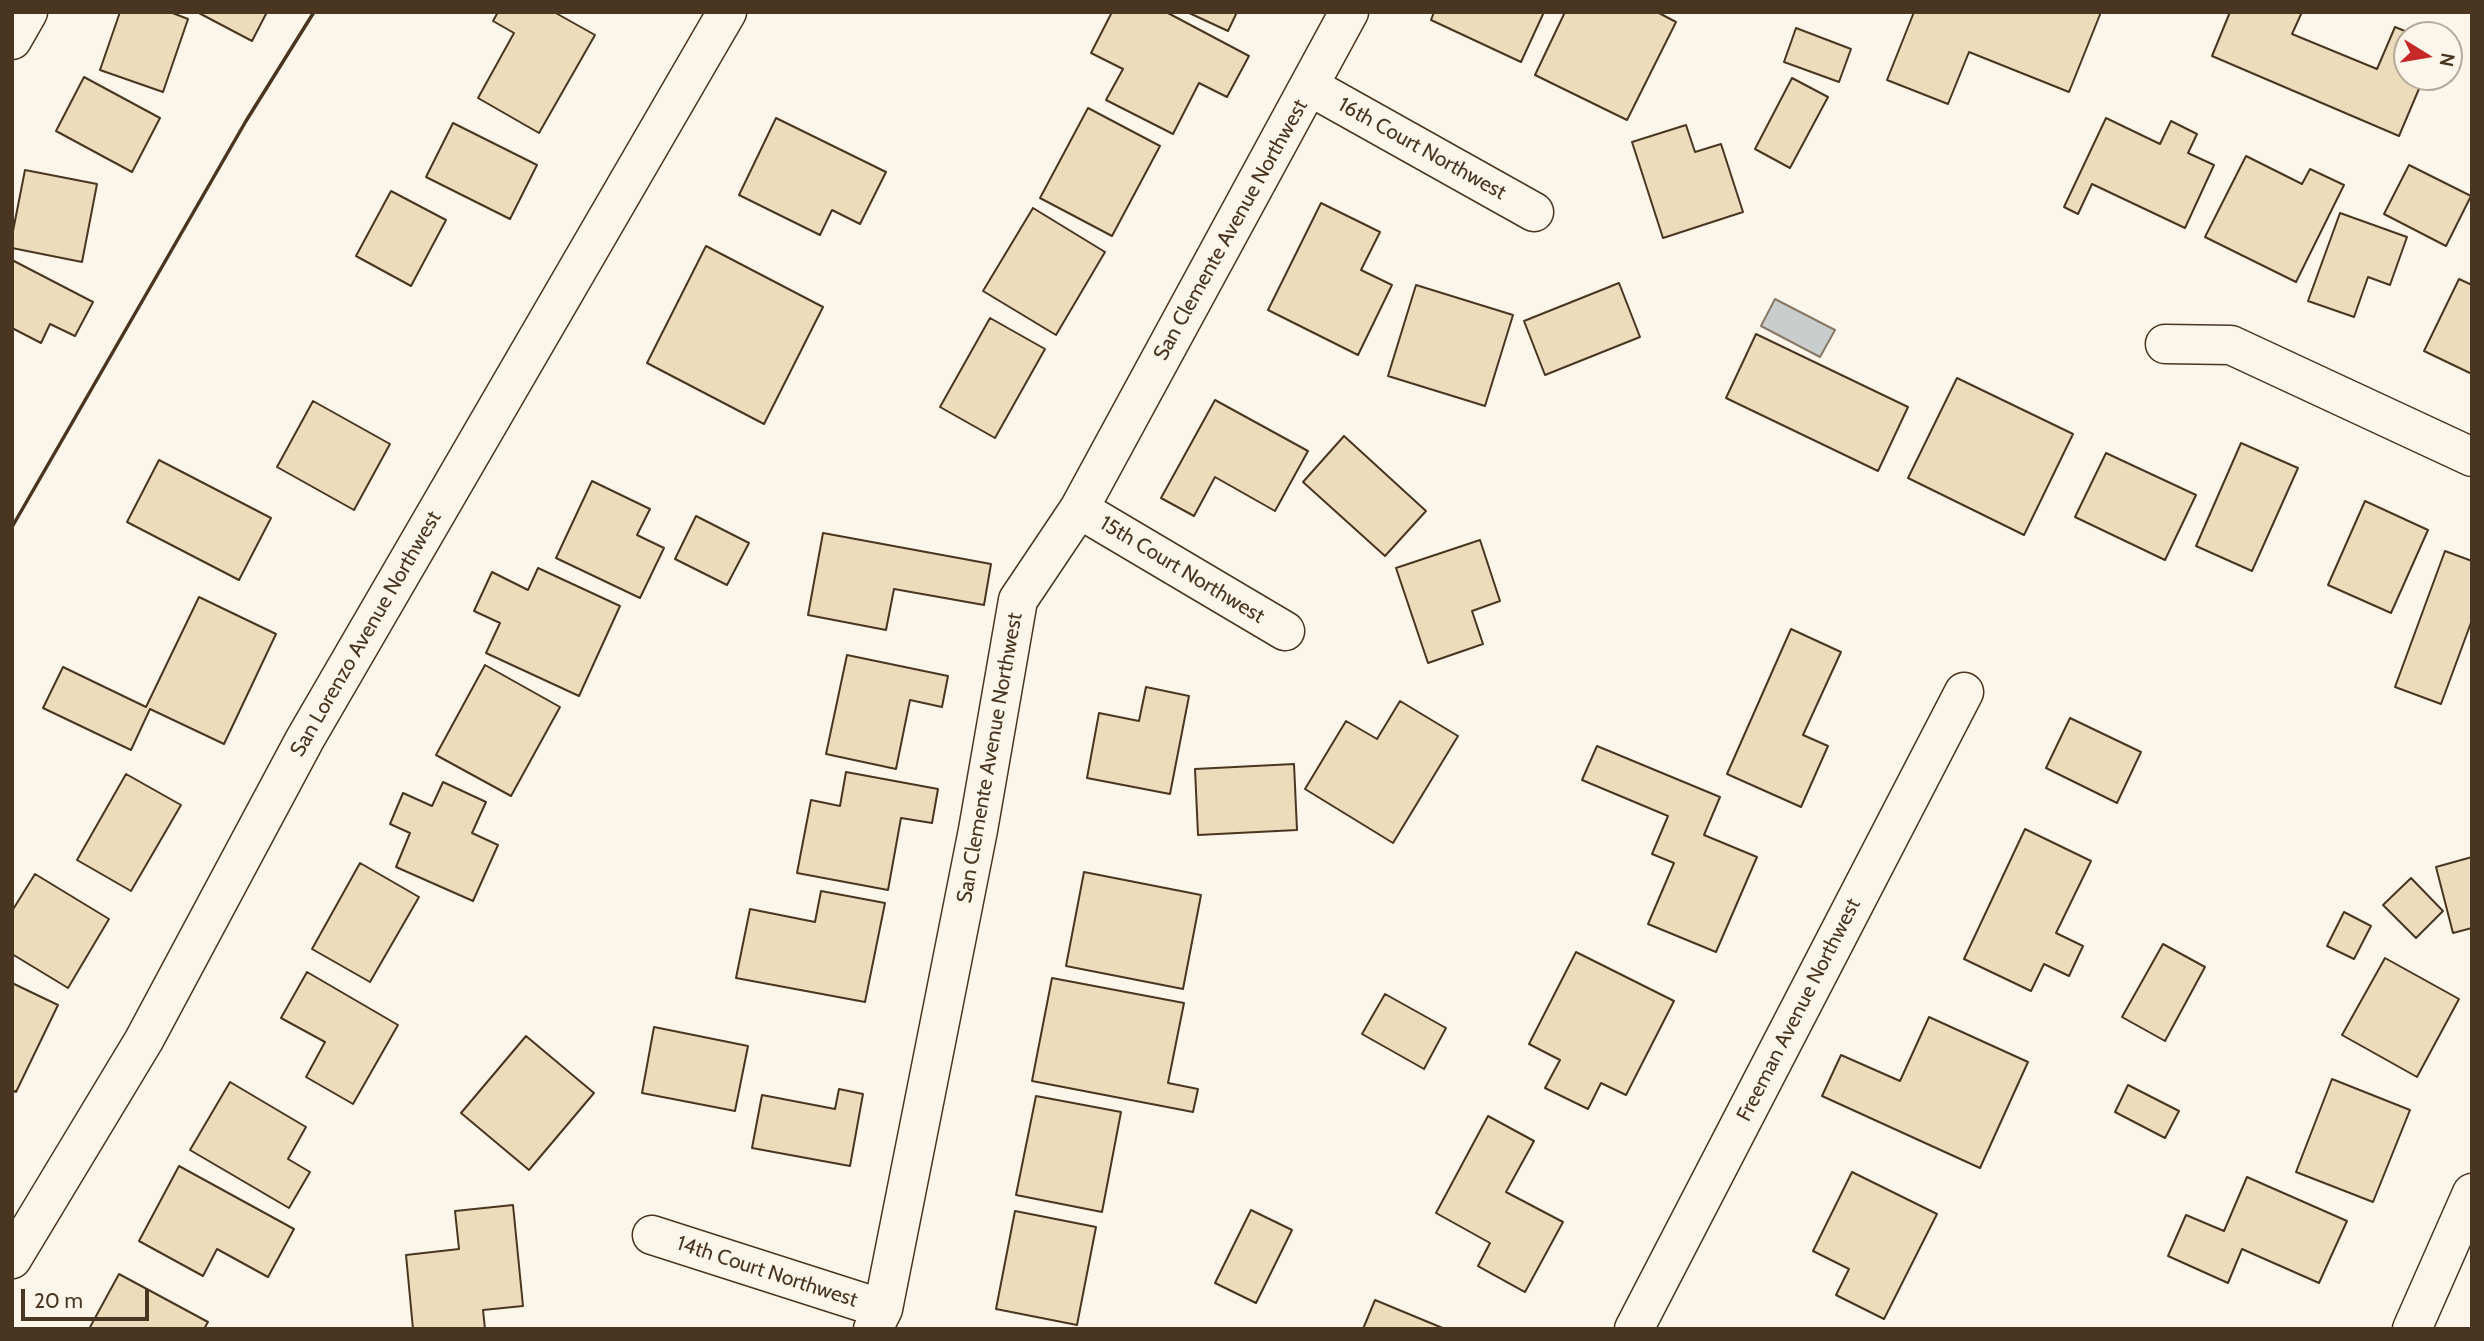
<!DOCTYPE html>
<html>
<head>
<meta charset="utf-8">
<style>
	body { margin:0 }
	#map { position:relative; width:2484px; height:1341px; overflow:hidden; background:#fbf6e9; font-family:Cabin,sans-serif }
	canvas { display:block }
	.frame { position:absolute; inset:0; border:14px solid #4a3520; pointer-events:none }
	.north { position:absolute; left:2393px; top:21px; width:70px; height:70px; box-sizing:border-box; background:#fbf6e9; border:2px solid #b4a999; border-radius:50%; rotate:101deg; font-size:19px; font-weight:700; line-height:28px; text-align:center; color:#4a3520 }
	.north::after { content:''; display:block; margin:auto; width:24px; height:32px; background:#c62828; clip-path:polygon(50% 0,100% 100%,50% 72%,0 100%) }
	.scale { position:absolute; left:21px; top:1289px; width:128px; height:32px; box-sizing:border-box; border:4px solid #4a3520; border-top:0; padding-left:9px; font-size:21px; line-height:24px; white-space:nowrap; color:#4a3520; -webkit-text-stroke:5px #fbf6e9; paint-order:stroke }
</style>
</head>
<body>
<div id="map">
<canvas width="2484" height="1341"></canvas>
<div class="frame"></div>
<div class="north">N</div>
<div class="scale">20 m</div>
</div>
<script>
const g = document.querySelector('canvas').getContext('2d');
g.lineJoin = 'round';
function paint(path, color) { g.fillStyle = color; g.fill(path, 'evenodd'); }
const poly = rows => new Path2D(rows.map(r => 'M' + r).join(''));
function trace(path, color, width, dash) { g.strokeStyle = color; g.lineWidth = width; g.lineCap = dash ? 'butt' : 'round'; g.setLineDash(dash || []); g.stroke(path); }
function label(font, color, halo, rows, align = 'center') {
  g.font = font + ' Cabin,sans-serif'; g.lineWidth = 5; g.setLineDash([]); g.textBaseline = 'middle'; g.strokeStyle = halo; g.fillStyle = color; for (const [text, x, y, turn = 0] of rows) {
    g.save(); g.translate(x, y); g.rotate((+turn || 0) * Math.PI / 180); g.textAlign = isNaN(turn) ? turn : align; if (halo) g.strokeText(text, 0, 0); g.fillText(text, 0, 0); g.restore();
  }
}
const water = poly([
	[1775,299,1835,330,1820,357,1761,326,1775,299]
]);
paint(water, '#c9cecd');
trace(water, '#887966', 2);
const building = poly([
	[120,12,170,12,188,19,163,92,100,70,120,12],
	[197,12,267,12,252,41,197,12],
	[498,12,554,12,595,35,539,133,478,98,514,33,493,21,498,12],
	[1112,12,1166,12,1249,56,1227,97,1199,83,1173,134,1106,100,1123,69,1091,53,1112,12],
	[1187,12,1237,12,1228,31,1187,12],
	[1434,12,1544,12,1521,62,1431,20,1434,12],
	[1565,12,1657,12,1676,22,1627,120,1535,75,1565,12],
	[1914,12,2101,12,2069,92,1969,52,1948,104,1887,80,1914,12],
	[2230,12,2302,12,2292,34,2377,69,2395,27,2415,35,2407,35,2407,77,2424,77,2399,136,2212,56,2230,12],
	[1796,28,1851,49,1839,82,1784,62,1796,28],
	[84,77,160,118,132,172,56,131,84,77],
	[1792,78,1828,97,1790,168,1755,149,1792,78],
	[1088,108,1160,146,1112,236,1040,198,1088,108],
	[776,118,886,172,860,224,832,210,820,235,739,195,776,118],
	[2106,118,2160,144,2171,121,2197,134,2188,153,2214,165,2185,228,2092,184,2078,214,2064,207,2106,118],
	[453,123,537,165,510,219,426,177,453,123],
	[1686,125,1695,152,1721,144,1743,212,1663,238,1632,142,1686,125],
	[2246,156,2302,184,2310,169,2344,185,2296,282,2205,237,2246,156],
	[2409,165,2471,196,2446,246,2384,214,2409,165],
	[25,170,97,184,82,262,12,248,12,236,25,170],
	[391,191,446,220,411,286,356,256,391,191],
	[1321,203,1380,232,1361,270,1392,285,1358,355,1268,310,1321,203],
	[1033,208,1105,252,1056,335,983,291,1033,208],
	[2340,213,2407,237,2390,285,2368,277,2354,317,2308,301,2340,213],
	[706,246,823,307,764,424,647,363,706,246],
	[12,260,93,302,75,336,50,324,41,343,12,328,12,260],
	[2459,279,2472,285,2472,374,2424,351,2459,279],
	[1619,283,1640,337,1545,375,1524,321,1619,283],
	[1416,285,1513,315,1485,406,1388,376,1416,285],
	[990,318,1045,349,995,438,940,407,990,318],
	[1756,334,1908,407,1878,471,1726,398,1756,334],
	[1957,378,2073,434,2024,535,1908,478,1957,378],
	[1215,400,1308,451,1275,511,1215,477,1194,516,1161,498,1215,400],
	[313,401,390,444,354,510,277,467,313,401],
	[1344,436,1426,511,1385,556,1303,482,1344,436],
	[2241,443,2298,468,2252,571,2196,546,2241,443],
	[2106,453,2196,495,2165,560,2075,517,2106,453],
	[159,460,271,518,239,580,127,522,159,460],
	[592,481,650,509,637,535,664,548,640,598,556,558,592,481],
	[2365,501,2428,530,2391,613,2328,585,2365,501],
	[696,516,749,543,727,585,675,559,696,516],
	[823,533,991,564,984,605,894,589,886,630,808,615,823,533],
	[1480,540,1500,601,1472,611,1483,644,1428,663,1396,568,1480,540],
	[2445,551,2472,561,2472,620,2441,704,2395,687,2445,551],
	[538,568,620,606,579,696,486,653,500,623,474,611,492,572,528,590,538,568],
	[199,597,276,634,224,744,150,709,131,750,43,708,63,667,146,707,199,597],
	[1791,629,1841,652,1803,735,1828,746,1801,807,1727,774,1791,629],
	[847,655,948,676,942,707,910,700,896,769,826,754,847,655],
	[485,665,560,707,511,796,436,755,485,665],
	[1146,687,1189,696,1170,794,1087,778,1099,713,1139,721,1146,687],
	[1400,701,1458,736,1393,843,1305,789,1346,721,1377,739,1400,701],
	[2070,718,2141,752,2117,803,2046,768,2070,718],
	[1597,746,1720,797,1704,835,1757,857,1716,952,1648,924,1674,863,1652,854,1668,816,1582,780,1597,746],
	[1294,764,1297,830,1198,835,1195,769,1294,764],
	[846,772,938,789,932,823,901,818,888,890,797,873,811,800,840,806,846,772],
	[126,774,181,805,131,891,77,860,126,774],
	[443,782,486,802,472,833,498,845,473,901,396,867,410,833,390,824,403,793,432,806,443,782],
	[2025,829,2091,861,2056,933,2083,946,2069,976,2044,964,2031,991,1964,959,2025,829],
	[2472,857,2472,928,2453,933,2436,867,2472,857],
	[360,863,419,897,370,982,312,949,360,863],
	[1084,872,1201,895,1183,989,1066,966,1084,872],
	[35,874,109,919,68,988,12,954,12,911,35,874],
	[2411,878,2443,911,2416,938,2383,905,2411,878],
	[821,891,885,903,865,1002,736,978,750,909,815,922,821,891],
	[2344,912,2371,926,2354,959,2327,946,2344,912],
	[2163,944,2205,967,2165,1041,2122,1017,2163,944],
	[1576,952,1674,1001,1626,1095,1601,1083,1588,1109,1545,1088,1560,1060,1529,1044,1576,952],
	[2385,958,2459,999,2417,1077,2342,1035,2385,958],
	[307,972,398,1025,353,1104,306,1077,325,1042,281,1018,307,972],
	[1052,978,1184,1003,1168,1083,1198,1089,1193,1112,1032,1081,1052,978],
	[12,983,58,1005,16,1092,12,1090,12,983],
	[1385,994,1446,1028,1424,1069,1362,1034,1385,994],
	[1929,1017,2028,1062,1980,1168,1822,1096,1841,1055,1900,1081,1929,1017],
	[654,1027,748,1046,735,1111,642,1093,654,1027],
	[526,1036,594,1093,529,1170,461,1113,526,1036],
	[2332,1079,2410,1110,2373,1202,2296,1172,2332,1079],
	[230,1082,306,1127,288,1159,310,1172,289,1208,190,1150,230,1082],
	[2128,1085,2179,1111,2165,1138,2115,1112,2128,1085],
	[839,1089,863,1094,850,1166,752,1148,762,1095,835,1109,839,1089],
	[1036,1096,1121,1112,1102,1212,1016,1195,1036,1096],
	[1488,1116,1534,1141,1506,1192,1563,1222,1525,1292,1478,1266,1490,1243,1436,1213,1488,1116],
	[179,1166,294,1229,268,1277,217,1249,203,1276,139,1241,179,1166],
	[1852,1172,1937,1214,1884,1319,1836,1295,1849,1269,1813,1251,1852,1172],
	[2247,1177,2347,1221,2319,1283,2242,1249,2228,1283,2168,1256,2186,1215,2224,1231,2247,1177],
	[513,1205,523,1306,483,1310,485,1329,413,1329,406,1255,459,1249,455,1211,513,1205],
	[1251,1210,1292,1230,1256,1303,1215,1283,1251,1210],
	[1015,1211,1096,1227,1077,1325,996,1309,1015,1211],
	[119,1274,208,1322,204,1329,89,1329,119,1274],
	[1375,1300,1445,1329,1363,1329,1375,1300]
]);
paint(building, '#ecdcbc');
trace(building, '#4a3520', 2);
const minor = poly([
	[12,40,28,12],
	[1309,86,1534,212],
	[2165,344,2231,345,2472,457],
	[1079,509,1285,631],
	[652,1235,883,1309],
	[12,1259,144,1040,305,739,727,12],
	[873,1329,883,1309,978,830,1018,600,1079,509,1349,12],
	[1634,1329,1964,692],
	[2412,1329,2472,1193]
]);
trace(minor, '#4a3520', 41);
trace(minor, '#fbf6e9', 38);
trace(poly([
	[12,527,246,121,314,12]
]), '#4a3520', 3.5);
label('21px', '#4a3520', '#fbf6e9', [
	["16th Court Northwest",1422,149,29],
	["San Clemente Avenue Northwest",1231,230,-61],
	["15th Court Northwest",1182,570,31],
	["San Lorenzo Avenue Northwest",366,634,-60],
	["San Clemente Avenue Northwest",990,758,-80],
	["Freeman Avenue Northwest",1799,1010,-63],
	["14th Court Northwest",767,1272,18]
]);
</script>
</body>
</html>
